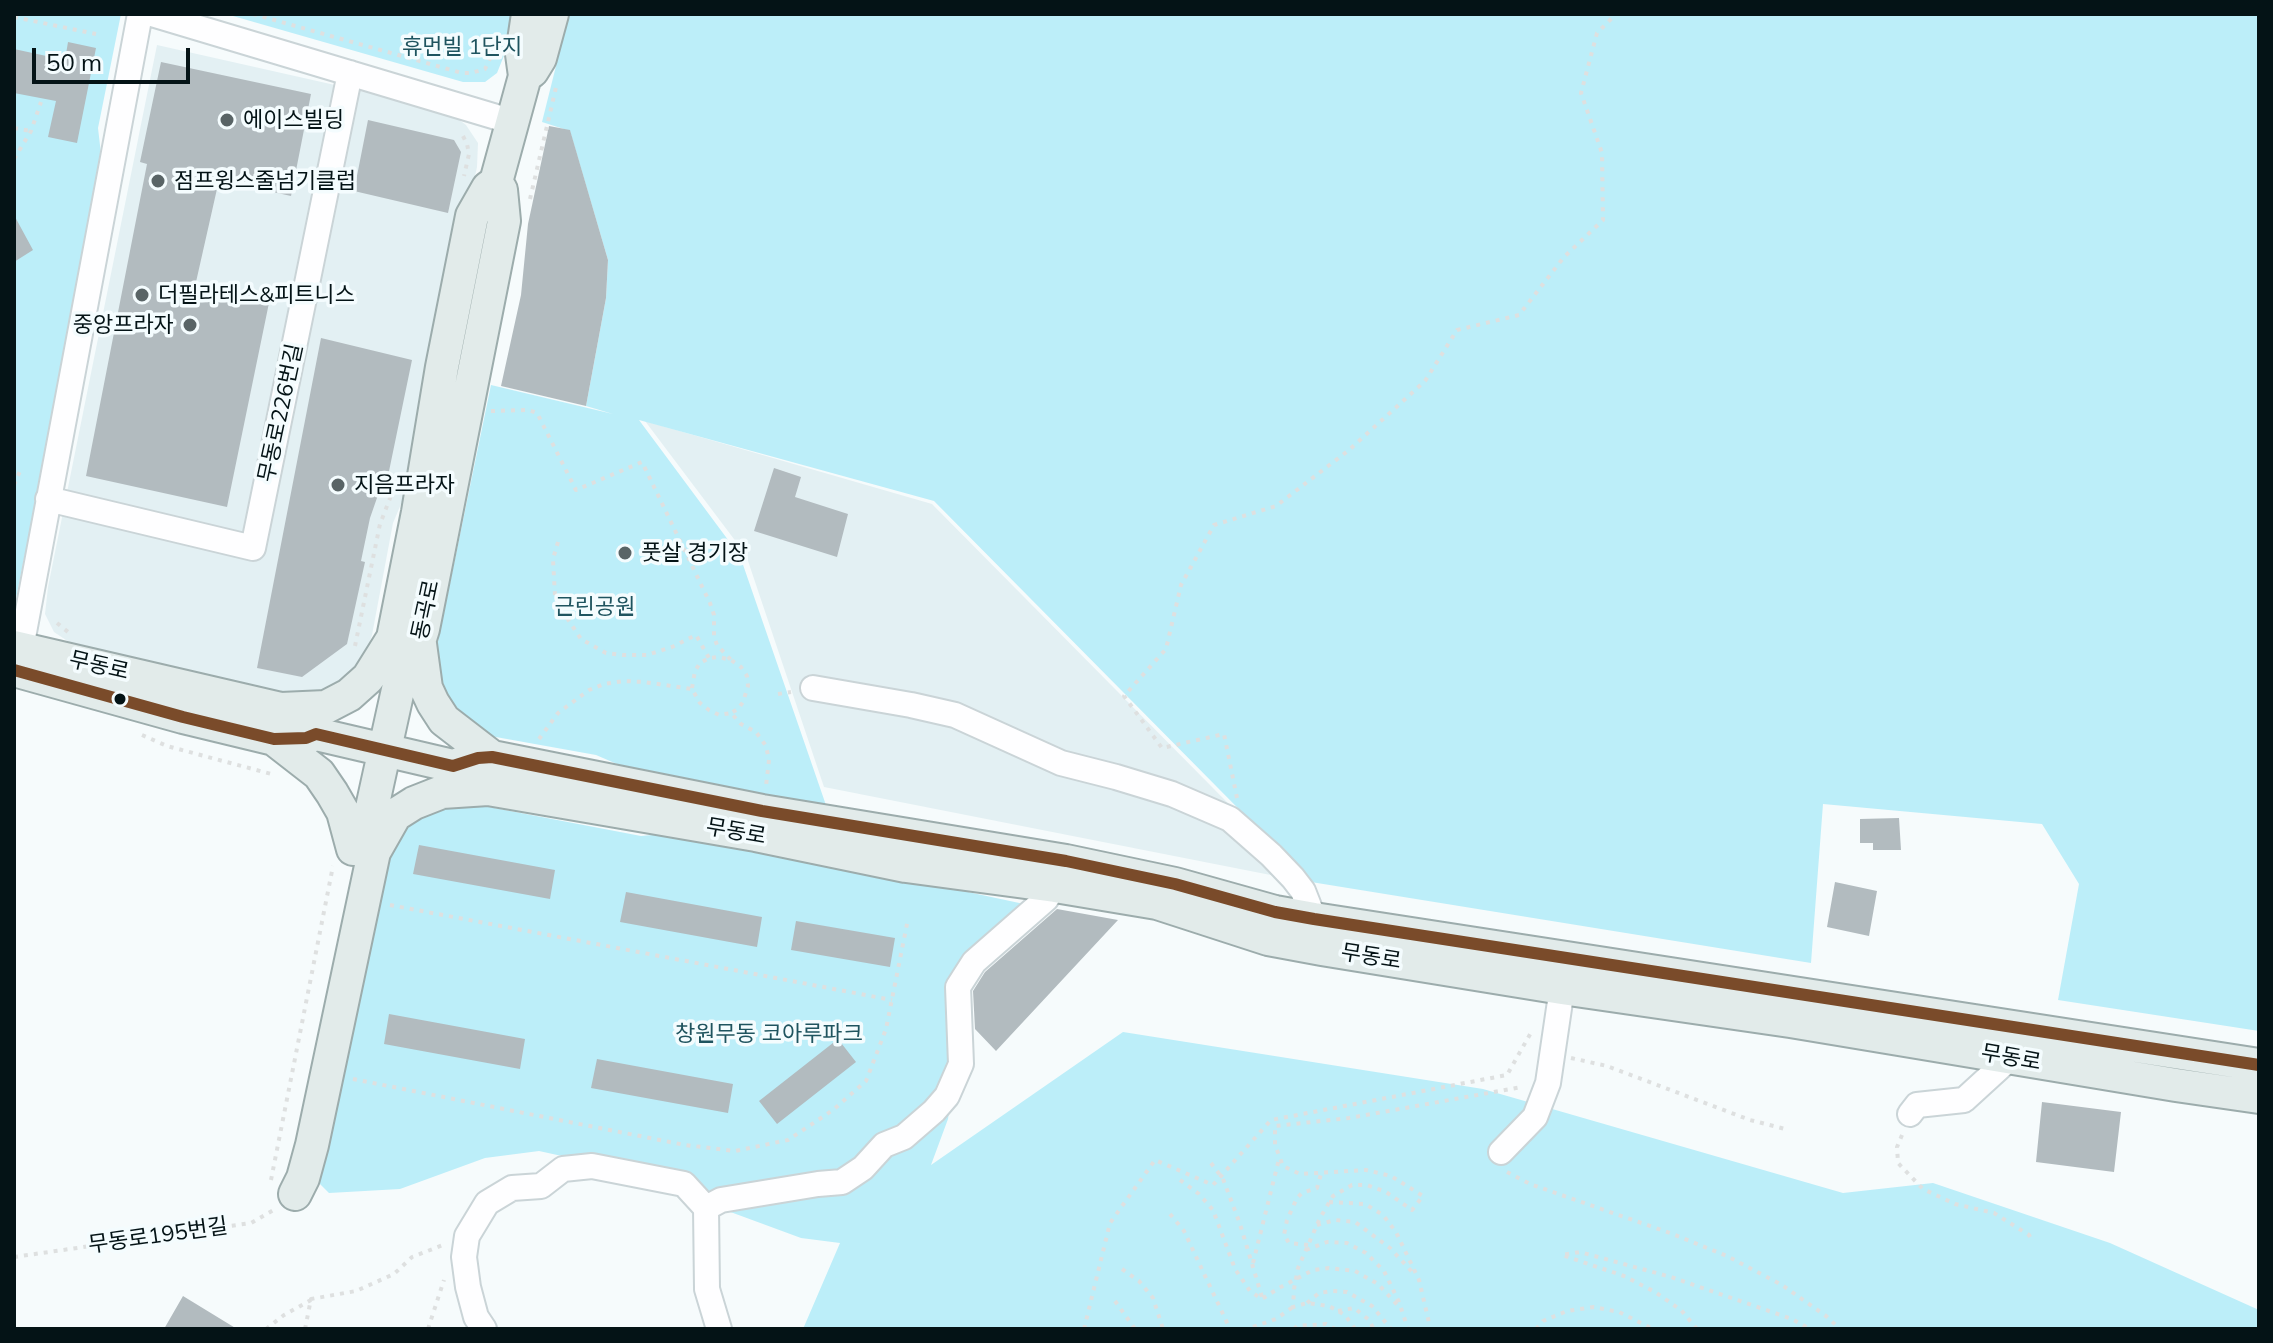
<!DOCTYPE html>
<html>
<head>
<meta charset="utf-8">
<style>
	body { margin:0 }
	#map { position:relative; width:2273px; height:1343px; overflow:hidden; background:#f6fbfc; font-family:Mulish,sans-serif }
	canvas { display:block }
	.frame { position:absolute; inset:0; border:16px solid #041316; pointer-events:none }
	.scale { position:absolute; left:32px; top:48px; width:158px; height:36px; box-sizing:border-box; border:4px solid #041316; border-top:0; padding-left:10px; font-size:24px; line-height:28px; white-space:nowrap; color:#041316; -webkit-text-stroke:6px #f4fcfe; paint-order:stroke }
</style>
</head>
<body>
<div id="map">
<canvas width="2273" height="1343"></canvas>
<div class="frame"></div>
<div class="scale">50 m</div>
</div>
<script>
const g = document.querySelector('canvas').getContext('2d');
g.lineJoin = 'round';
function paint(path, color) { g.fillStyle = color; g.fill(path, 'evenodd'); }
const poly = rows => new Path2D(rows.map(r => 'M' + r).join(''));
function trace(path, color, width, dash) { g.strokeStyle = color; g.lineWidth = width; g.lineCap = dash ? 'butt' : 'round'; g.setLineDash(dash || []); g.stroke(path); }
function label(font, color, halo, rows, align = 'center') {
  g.font = font + ' Mulish,"Noto Sans KR",sans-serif'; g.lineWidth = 7; g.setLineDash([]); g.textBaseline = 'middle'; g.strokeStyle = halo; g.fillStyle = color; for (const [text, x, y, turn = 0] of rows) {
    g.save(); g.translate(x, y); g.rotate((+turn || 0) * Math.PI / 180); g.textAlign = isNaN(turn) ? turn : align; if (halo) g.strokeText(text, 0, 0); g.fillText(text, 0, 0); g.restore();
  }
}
paint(poly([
	[157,45,446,110,466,125,478,143,477,167,409,485,393,523,372,635,362,667,342,690,287,696,72,644,54,632,45,614,48,587],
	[645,421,932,504,1306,882,824,787,746,555]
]), '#e3f0f3');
paint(poly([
	[14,14,121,14,98,128,103,171,14,608],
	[226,14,513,14,505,53,497,73,485,82,463,82],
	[569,14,2259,14,2259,1031,2058,1000,2079,884,2042,824,1823,804,1811,963,1311,882,934,501,639,420,740,556,828,811,645,776,596,755,468,732,445,710,432,670,491,385,613,414,586,406,606,298,608,260,570,131,542,122],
	[463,802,641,836,687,832,1024,904,971,962,948,1119,931,1165,1123,1032,1483,1089,1843,1193,1933,1183,2110,1243,2259,1310,2259,1329,803,1329,840,1243,801,1238,603,1165,539,1151,485,1158,400,1189,329,1193,319,1183,322,1160,385,844,434,804]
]), '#bceef9');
paint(poly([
	[68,42,96,48,77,143,48,137,56,101,14,93,14,49,65,60],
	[161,62,311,94,291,196,219,180,196,282,270,298,227,507,86,476,147,164,140,162],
	[368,120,454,140,461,152,448,213,354,191],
	[549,126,570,130,608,260,606,298,586,406,501,386,521,295,528,224],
	[14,215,33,250,14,262],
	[321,338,412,360,388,476,378,495,370,518,361,561,365,562,347,644,302,677,257,668],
	[774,468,801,477,795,497,848,514,837,557,754,531],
	[1899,818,1901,850,1873,850,1873,843,1860,843,1860,819],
	[419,845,555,870,550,899,413,874],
	[1835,882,1877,891,1869,936,1827,927],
	[626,892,762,917,757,947,620,922],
	[1057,909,1118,920,996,1051,975,1029,973,991,985,972],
	[796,921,895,938,890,967,791,950],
	[389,1014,525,1039,520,1069,384,1044],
	[838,1039,856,1062,777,1124,759,1101],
	[597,1059,733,1084,728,1113,591,1088],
	[2042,1102,2121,1112,2114,1172,2036,1162],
	[183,1296,237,1329,164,1329]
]), '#b2bbbf');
const minor = poly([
	[152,14,513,122],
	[48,499,253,548,350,73],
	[21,648,140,14],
	[813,688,911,705,955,715,1061,763,1116,777,1172,794,1230,819,1271,855,1293,878,1303,891,1314,919],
	[1910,1114,1917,1105,1964,1100,2010,1058],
	[1501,1152,1535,1117,1548,1083,1562,988],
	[706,1208,707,1289,719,1329],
	[484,1329,476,1317,468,1287,464,1257,467,1236,487,1203,512,1188,541,1186,563,1169,592,1166,684,1184,706,1208,721,1200,818,1184,842,1182,863,1168,884,1145,904,1137,934,1111,947,1096,961,1064,958,987,974,962,1046,899,1055,886]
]);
const major = poly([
	[525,76,532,71,540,58,552,14],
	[420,644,426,688,433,703,444,720,492,757],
	[14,647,281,709,295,714,309,724,316,734],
	[14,670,183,717,274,739,306,738,316,734,453,766,478,758,492,757,762,811,1066,861,1175,884,1275,912,1314,919,2259,1065],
	[401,676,394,654,393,638,418,512,442,367,472,216,488,188,496,182,525,76,522,54,528,14],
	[401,676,408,670,414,658,423,629,504,221,501,190,496,182],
	[281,709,326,707,349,695,368,678,393,638],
	[274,739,319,774,332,793,343,812,353,849],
	[453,766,463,776,488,789,756,835,906,866,1055,886,1157,903,1268,939,1322,949,1562,988,1790,1021,2176,1085,2259,1097],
	[374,852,395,815,414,803,442,792,488,789],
	[295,1194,303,1178,312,1145,374,852,370,817,401,676]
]);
trace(minor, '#cad4d7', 28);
trace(major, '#9cacac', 36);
trace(poly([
	[253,14,462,73,471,73,485,69,495,48],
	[14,17,96,34],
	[14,128,31,131],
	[463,136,467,144,469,154,464,176],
	[14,159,31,131,41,102],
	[530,199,557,83],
	[491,411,528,410,537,413,576,490,642,462,710,603,714,615,714,637,717,645,731,660],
	[14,485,20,471],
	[558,542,553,559,555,596,563,612,581,639,606,653,623,655,647,655,672,647,696,635,709,658],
	[57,623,68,632],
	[355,646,380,524,394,488],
	[692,688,695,671,700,663,709,658,719,657,731,660,741,667,747,676,748,686,743,702,738,709,731,713],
	[778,694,791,692],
	[142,735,167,746,275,775],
	[539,739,558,713,589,690,604,684,624,681,644,682,692,689,700,703,709,710,719,715,731,713,741,724,756,732,766,746,769,760,766,786],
	[1237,798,1224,734,1162,748,1124,696,1166,649,1181,585,1214,525,1276,506,1349,450,1425,381,1457,330,1519,315,1564,257,1603,220,1602,153,1581,93,1597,33,1616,14],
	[390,905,892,1000],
	[1571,1058,1607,1066,1750,1120,1789,1130],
	[353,1079,685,1145,735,1151,788,1140,833,1110,866,1081,886,1029,908,919],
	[1902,1135,1897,1147,1898,1163,1923,1189,1955,1204,1994,1213,2029,1235,2033,1242],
	[1211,1163,1223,1179,1240,1224,1262,1297],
	[1507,1172,1530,1184,1670,1233,1727,1256,1782,1285,1826,1316,1840,1329],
	[271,1180,333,866],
	[1180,1180,1199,1194,1213,1210,1235,1269,1250,1291,1262,1299,1279,1288,1313,1270,1329,1268,1355,1271,1378,1284,1402,1310],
	[1329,1202,1365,1204,1383,1215,1396,1232,1419,1280,1430,1327],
	[1170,1214,1184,1231,1230,1329],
	[1317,1225,1335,1220,1355,1222,1390,1248,1415,1275],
	[1308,1245,1289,1243,1284,1235,1287,1220,1297,1198,1302,1193,1317,1188,1321,1174],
	[1306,1250,1327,1242,1347,1243,1366,1253,1384,1271,1399,1302,1408,1329],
	[14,1257,251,1223,277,1208],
	[1253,1263,1279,1159],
	[1122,1269,1139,1281,1153,1298,1163,1329],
	[1115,1301,1135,1329],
	[1307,1303,1319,1293,1333,1291,1347,1292,1372,1306,1391,1329],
	[1338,1311,1354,1308,1368,1319,1374,1329],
	[1253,1327,1276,1319,1293,1307],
	[266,1329,284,1315,311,1300],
	[305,1329,311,1299,356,1291,394,1274,412,1257,443,1245],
	[428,1329,444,1280],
	[1084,1329,1110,1223,1155,1160,1213,1185,1271,1120,1507,1075,1533,1029],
	[1294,1329,1297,1326,1326,1324,1335,1329],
	[1355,1329,1345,1315,1329,1306,1307,1303,1293,1307,1294,1289,1298,1268,1320,1218,1333,1196,1352,1185,1367,1185,1386,1192,1412,1210,1423,1196,1391,1176,1366,1170,1300,1174,1283,1166,1275,1145,1275,1126,1349,1118,1522,1087],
	[1536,1329,1543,1321,1567,1311,1594,1307,1619,1312,1653,1329],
	[1697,1329,1681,1310,1655,1292,1624,1276,1562,1255,1580,1252,1671,1277,1792,1319,1810,1329]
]), '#dee0e0', 4, [4, 6]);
trace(minor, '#fefeff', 24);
trace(major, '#e2ebea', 32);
trace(poly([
	[14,670,183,717,274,739,306,738,316,734,453,766,478,758,492,757,762,811,1066,861,1175,884,1275,912,1314,919,2259,1065]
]), '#7a4b2a', 12);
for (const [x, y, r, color] of [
	[227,120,8,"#596466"],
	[158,181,8,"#596466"],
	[142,295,8,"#596466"],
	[190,325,8,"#596466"],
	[338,485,8,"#596466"],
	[625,553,8,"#596466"],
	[120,699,7,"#041316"]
]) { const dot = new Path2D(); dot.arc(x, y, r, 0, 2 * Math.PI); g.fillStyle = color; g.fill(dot); trace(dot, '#f4fcfe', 3); }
label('22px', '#1f545f', '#f4fcfe', [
	["휴먼빌 1단지",462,47],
	["근린공원",595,607],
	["창원무동 코아루파크",769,1034]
]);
label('22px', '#041316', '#f4fcfe', [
	["에이스빌딩",243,120],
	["점프윙스줄넘기클럽",174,181],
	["더필라테스&피트니스",158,295],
	["중앙프라자",174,325,"right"],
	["지음프라자",354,485],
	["풋살 경기장",641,553]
], 'left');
label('22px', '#041316', '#f4fcfe', [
	["무동로226번길",281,413,-78],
	["동곡로",426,610,-78],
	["무동로",99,666,13],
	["무동로",736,832,10],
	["무동로",1371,957,9],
	["무동로",2011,1058,10],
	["무동로195번길",158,1236,-8]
]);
</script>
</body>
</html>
